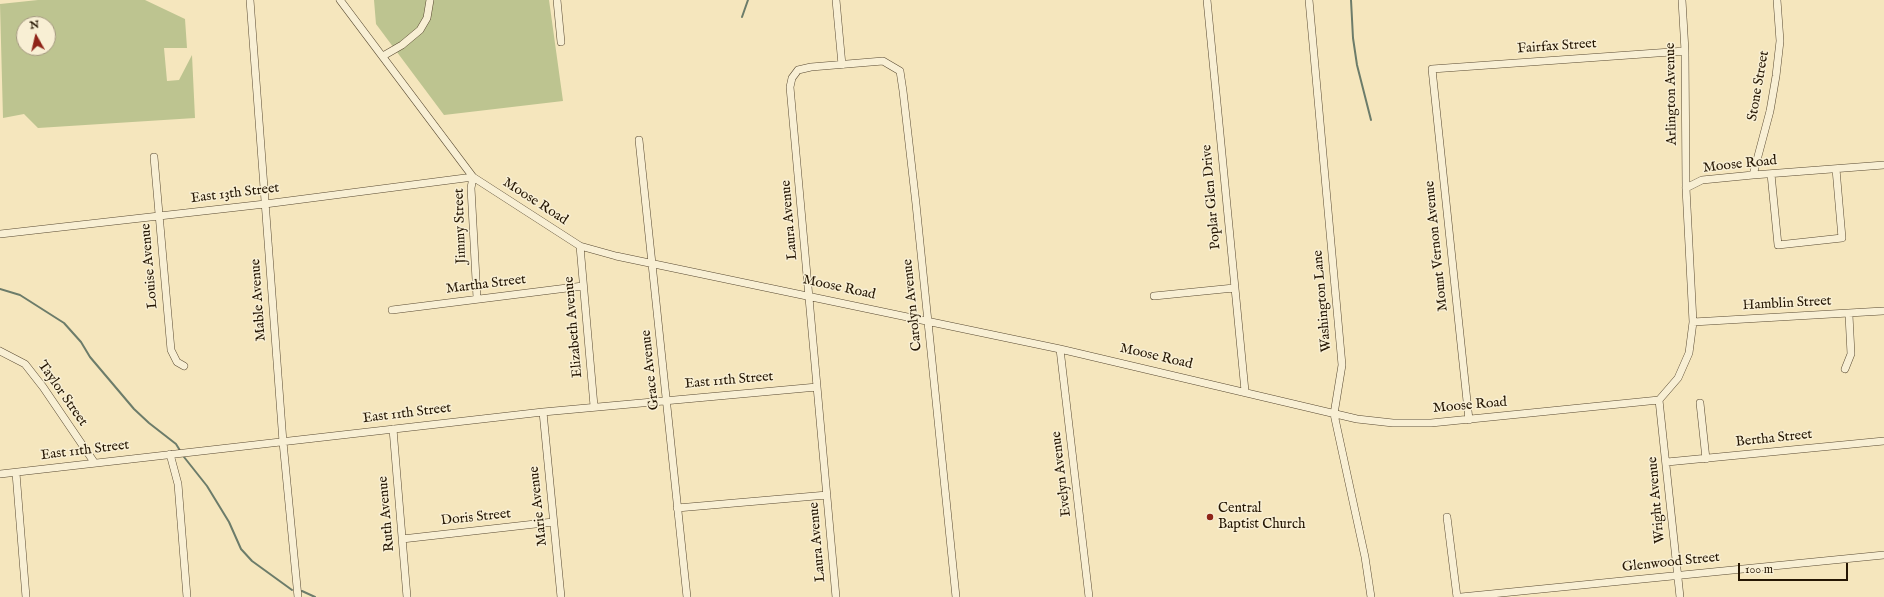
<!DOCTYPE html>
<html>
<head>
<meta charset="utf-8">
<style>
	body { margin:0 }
	#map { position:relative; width:1884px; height:597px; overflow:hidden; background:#f5e6bd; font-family:"IM FELL English",serif }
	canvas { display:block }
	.north { position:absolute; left:16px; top:16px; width:40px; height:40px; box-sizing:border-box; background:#f8efd4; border:1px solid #a49880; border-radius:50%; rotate:352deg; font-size:11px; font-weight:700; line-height:16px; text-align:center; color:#251603 }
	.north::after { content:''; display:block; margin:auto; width:14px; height:18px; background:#8f2418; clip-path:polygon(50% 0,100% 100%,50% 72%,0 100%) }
	.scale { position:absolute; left:1738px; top:563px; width:110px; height:18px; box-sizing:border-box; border:2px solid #251603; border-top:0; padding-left:5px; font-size:12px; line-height:14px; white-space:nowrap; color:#251603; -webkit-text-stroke:3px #f8efd4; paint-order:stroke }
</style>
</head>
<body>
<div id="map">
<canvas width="1884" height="597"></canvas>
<div class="north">N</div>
<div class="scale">100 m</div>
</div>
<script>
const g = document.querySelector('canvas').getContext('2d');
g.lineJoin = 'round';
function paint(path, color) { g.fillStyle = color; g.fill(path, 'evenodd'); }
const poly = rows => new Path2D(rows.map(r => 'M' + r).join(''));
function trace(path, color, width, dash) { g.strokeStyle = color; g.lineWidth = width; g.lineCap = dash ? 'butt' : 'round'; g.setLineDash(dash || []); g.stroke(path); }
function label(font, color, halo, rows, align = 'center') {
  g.font = font + ' "IM FELL English",serif'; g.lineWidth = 3; g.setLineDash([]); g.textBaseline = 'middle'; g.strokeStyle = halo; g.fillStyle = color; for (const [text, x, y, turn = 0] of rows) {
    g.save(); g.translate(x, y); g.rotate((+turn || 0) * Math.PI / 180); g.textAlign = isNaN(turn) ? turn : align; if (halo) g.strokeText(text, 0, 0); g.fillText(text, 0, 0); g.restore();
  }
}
paint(poly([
	[38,0,145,0,185,19,187,48,164,48,167,81,179,80,192,55,195,118,38,128,24,114,3,118,0,4],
	[24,24,48,24,48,48,24,48],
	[374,0,549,0,563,101,444,115,376,24]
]), '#bdc490');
trace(poly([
	[1351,0,1353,38,1357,65,1371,120],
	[742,17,748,0],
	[0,289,20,295,64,323,81,342,90,357,134,409,149,423,176,444,184,457,207,486,229,522,241,549,252,561,292,590],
	[302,591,315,597]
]), '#6c7c6a', 2);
const minor = poly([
	[250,0,283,442,298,597],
	[340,0,473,177,580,246,616,256,1060,349,1357,419,1393,423,1431,423,1659,400,1678,378,1689,353,1693,322,1686,188,1685,51,1682,0],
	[557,0,561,42],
	[836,0,842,65],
	[1207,0,1245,391],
	[1309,0,1342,365,1334,414,1365,557,1371,597],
	[383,56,402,45,420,30,427,18,430,0],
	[639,140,687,597],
	[154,157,171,350,177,362,184,366],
	[1771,174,1778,245,1842,238,1836,169],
	[1753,175,1770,111,1776,76,1780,41,1777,0],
	[1686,188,1702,180,1753,175,1884,165],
	[0,234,265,204,473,177,471,188,477,298],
	[580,246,594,406],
	[1154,296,1234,288],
	[392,310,583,286],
	[1693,322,1883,311],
	[1060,349,1089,597],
	[0,351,25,364,43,387,94,462],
	[1845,369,1851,354,1849,315],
	[1659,400,1680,597],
	[1700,403,1706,459],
	[543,412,561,597],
	[1469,420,1432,69,1685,51],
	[393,429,407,597],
	[170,454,178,484,187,597],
	[1667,462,1884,441],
	[16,473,26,597],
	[0,474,543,412,817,387],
	[677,508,827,495],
	[1447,517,1457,597],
	[402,539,553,522],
	[836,597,790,87,792,78,798,70,811,67,883,61,900,71,903,91,916,204,956,597],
	[1461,597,1884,555]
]);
trace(minor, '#594a32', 8);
trace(minor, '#f8efd4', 7);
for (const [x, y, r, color] of [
	[1210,517,4,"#8f2418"]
]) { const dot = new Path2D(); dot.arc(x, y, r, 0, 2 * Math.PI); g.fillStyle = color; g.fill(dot); trace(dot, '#f8efd4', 1.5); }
label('14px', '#251603', '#f8efd4', [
	["Fairfax Street",1557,47,-4],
	["Stone Street",1759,86,-80],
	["Arlington Avenue",1672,94,-91],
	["Moose Road",1740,165,-6],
	["East 13th Street",235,194,-7],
	["Poplar Glen Drive",1212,197,-95],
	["Moose Road",535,202,33],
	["Laura Avenue",790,220,-95],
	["Jimmy Street",461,226,-92],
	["Mount Vernon Avenue",1437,246,-96],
	["Louise Avenue",150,266,-95],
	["Martha Street",486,285,-7],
	["Moose Road",839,288,12],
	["Mable Avenue",259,300,-94],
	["Washington Lane",1323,301,-95],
	["Hamblin Street",1787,304,-3],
	["Carolyn Avenue",913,305,-96],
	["Elizabeth Avenue",574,327,-95],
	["Moose Road",1156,357,13],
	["Grace Avenue",651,370,-96],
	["East 11th Street",729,381,-5],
	["Taylor Street",62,394,55],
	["Moose Road",1470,406,-5],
	["East 11th Street",407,414,-7],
	["Bertha Street",1774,439,-6],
	["East 11th Street",85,451,-7],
	["Evelyn Avenue",1062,474,-97],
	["Wright Avenue",1657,500,-95],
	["Marie Avenue",539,506,-96],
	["Ruth Avenue",387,514,-95],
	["Doris Street",476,518,-6],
	["Laura Avenue",818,542,-95],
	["Glenwood Street",1671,563,-6]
]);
label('14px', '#251603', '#f8efd4', [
	["Central",1218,509],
	["Baptist Church",1218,525]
], 'left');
</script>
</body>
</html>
